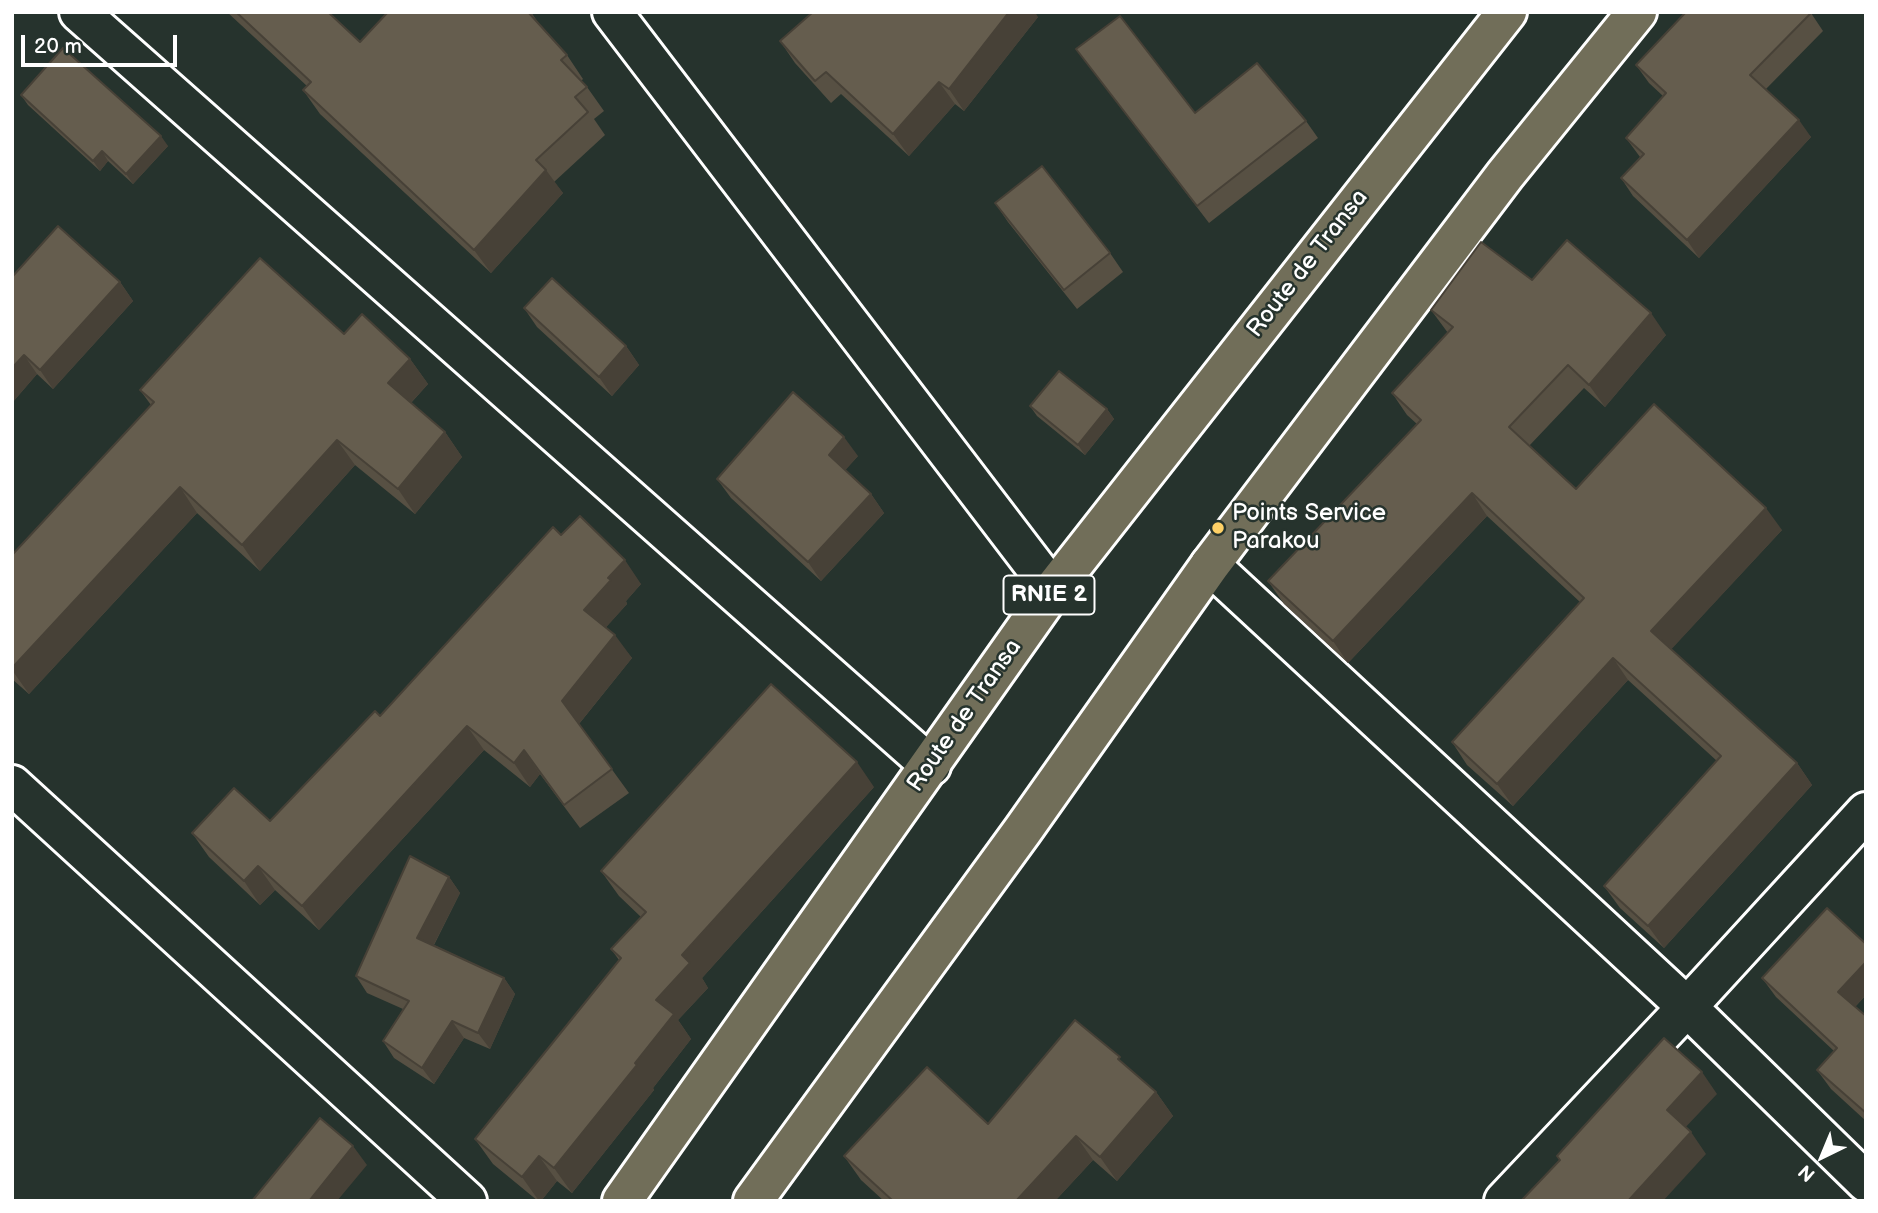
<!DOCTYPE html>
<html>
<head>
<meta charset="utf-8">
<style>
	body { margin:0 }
	#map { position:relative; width:1878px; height:1213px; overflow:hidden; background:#26332d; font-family:"Balsamiq Sans",sans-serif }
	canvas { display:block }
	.frame { position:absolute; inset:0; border:14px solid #fff; pointer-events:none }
	.north { position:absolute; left:1787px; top:1122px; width:70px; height:70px; -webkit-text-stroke:5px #26332d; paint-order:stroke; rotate:223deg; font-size:19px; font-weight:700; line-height:28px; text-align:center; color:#fff }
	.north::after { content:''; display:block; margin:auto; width:24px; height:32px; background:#fff; clip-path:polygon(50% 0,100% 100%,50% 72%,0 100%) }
	.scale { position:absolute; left:21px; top:35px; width:156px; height:32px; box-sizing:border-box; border:4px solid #fff; border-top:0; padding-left:9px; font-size:21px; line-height:24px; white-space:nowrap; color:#fff; -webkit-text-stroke:5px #26332d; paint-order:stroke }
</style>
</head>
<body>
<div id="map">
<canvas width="1878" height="1213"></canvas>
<div class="frame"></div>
<div class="north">N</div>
<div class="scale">20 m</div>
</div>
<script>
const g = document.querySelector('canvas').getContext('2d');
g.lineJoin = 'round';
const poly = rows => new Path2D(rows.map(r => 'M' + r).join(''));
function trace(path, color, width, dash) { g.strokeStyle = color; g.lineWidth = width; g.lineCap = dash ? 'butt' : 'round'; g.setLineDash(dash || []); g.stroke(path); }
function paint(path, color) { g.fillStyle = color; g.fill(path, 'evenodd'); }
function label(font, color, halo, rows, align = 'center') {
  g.font = font + ' "Balsamiq Sans",sans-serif'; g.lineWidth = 5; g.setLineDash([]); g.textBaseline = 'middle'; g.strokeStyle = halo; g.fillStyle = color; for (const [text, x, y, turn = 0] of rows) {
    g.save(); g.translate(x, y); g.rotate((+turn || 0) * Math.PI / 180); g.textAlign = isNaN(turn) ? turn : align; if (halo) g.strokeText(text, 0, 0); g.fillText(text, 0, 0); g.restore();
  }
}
const street = poly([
	[79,12,931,766],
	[612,12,1053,590],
	[1210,565,1687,1007,1866,1182],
	[12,785,467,1201],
	[1504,1201,1687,1007,1866,812]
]);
const primary = poly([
	[622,1201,1053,590,1507,12],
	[753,1201,1023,830,1210,565,1505,175,1637,12]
]);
trace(street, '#fff', 44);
trace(primary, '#fff', 44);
trace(street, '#26332d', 38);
trace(primary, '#716e59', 38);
paint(poly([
	[227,12,328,12,360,42,388,12,531,12,539,24,538,24,567,55,583,79,581,81,587,87,604,111,594,119,605,135,554,182,563,193,491,273,320,114,303,90,307,86],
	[1811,13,1823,31,1766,89,1811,137,1699,258,1633,196,1621,178,1640,157,1626,138,1663,96,1649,83,1636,65],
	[1038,17,964,111,955,104,909,156,841,94,831,103,795,63,780,41],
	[1076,49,1195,113,1306,121,1318,138,1209,223],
	[21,95,168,146,133,184,108,161,100,171,28,105],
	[995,203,1110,253,1123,272,1077,309,1008,222],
	[12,277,120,282,133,301,53,389,37,374,12,403],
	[1532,280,1666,335,1605,407,1584,388,1529,446,1576,489,1782,530,1671,649,1797,763,1812,785,1664,948,1620,908,1604,886,1717,761,1628,680,1513,806,1467,765,1452,742,1580,602,1487,516,1348,663,1284,604,1268,581,1417,424,1407,415,1392,393,1448,333,1431,310],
	[524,308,626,346,639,365,612,396,537,327],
	[344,334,410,359,428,384,411,403,445,432,462,457,415,514,355,465,260,571,197,513,29,694,12,679,12,555,151,405,140,390],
	[1030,406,1107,409,1114,419,1085,455,1037,416],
	[858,456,845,470,871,494,884,513,821,581,731,498,717,479],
	[561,535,641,584,626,601,627,604,606,627,632,658,579,724,629,793,580,828,540,774,530,787,484,750,319,930,275,890,260,905,209,857,192,833,270,821,380,716],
	[874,787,702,978,708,988,678,1020,691,1039,653,1088,654,1090,572,1193,557,1181,541,1201,538,1201,493,1164,475,1139,619,960,611,949,641,917,619,896,601,871],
	[449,877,460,893,434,945,504,978,515,994,490,1049,464,1038,434,1084,394,1058,383,1041,403,1009,367,993,356,976],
	[1762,978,1866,995,1855,1007,1866,1016,1866,1121,1831,1089,1817,1070,1834,1051,1776,997],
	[1127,1067,1156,1092,1173,1116,1117,1181,1093,1160,1055,1201,884,1201,861,1180,844,1156,988,1124]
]), '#575043');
paint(poly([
	[1009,12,1035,12,1038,17,964,111,949,89],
	[939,82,955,104,909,156,893,134],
	[1799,120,1811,137,1699,258,1687,240],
	[161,136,168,146,133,184,126,174],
	[102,151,108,161,100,171,93,161],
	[546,170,563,193,491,273,474,250],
	[120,282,133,301,53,389,40,370],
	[1651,313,1666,335,1605,407,1589,385],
	[626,346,639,365,612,396,599,377],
	[24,355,37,374,12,403,12,368],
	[410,359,428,384,406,408,388,383],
	[1107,409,1114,419,1085,455,1078,445],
	[445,432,462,457,415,514,398,489],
	[844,437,858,456,842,474,829,455],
	[337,440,355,465,260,571,242,545],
	[180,487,197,513,29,694,12,670,12,668],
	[1472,493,1487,516,1348,663,1333,641],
	[871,494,884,513,821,581,808,562],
	[1766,508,1782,530,1667,654,1651,631],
	[625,560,641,584,626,601,627,604,601,633,584,610,608,578],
	[615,635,632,658,578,725,562,701],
	[1613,658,1628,680,1513,806,1497,784],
	[467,726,484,750,319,930,302,906],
	[524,750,540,774,530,787,514,763],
	[857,762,874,787,702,978,708,988,678,1020,691,1039,653,1088,654,1090,572,1193,554,1168,635,1063,656,1000,682,955],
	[1797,763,1812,785,1664,948,1648,926],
	[258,866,275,890,260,905,244,881],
	[449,877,460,893,429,954,417,938],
	[1866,962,1866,995,1851,1011,1838,992],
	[504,978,515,994,490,1049,478,1033],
	[452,1021,464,1038,434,1084,422,1068],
	[1702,1072,1717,1094,1682,1131,1667,1110],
	[1156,1092,1173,1116,1117,1181,1100,1157],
	[1691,1132,1706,1154,1663,1201,1628,1201],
	[1076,1136,1093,1160,1055,1201,1016,1201],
	[353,1146,367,1165,337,1201,309,1201],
	[539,1156,557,1181,541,1201,539,1201,522,1177]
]), '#474137');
const building = poly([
	[236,12,328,12,360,42,388,12,528,12,567,55,561,60,587,87,575,97,588,112,536,160,546,170,474,250,303,90,311,82,236,12],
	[813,12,1009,12,949,89,939,82,893,134,826,72,815,81,780,41,813,12],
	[1686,12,1811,13,1750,75,1799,120,1687,240,1621,178,1644,154,1626,138,1666,93,1636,65,1686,12],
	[1120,16,1195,113,1257,63,1306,121,1197,206,1076,49,1120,16],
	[63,48,161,136,126,174,102,151,93,161,21,95,63,48],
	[1042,166,1110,253,1064,290,995,203,1042,166],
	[58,226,120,282,40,370,24,355,12,368,12,277,58,226],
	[1567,240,1651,313,1589,385,1568,365,1509,427,1576,489,1654,404,1766,508,1651,631,1797,763,1648,926,1604,886,1721,756,1613,658,1497,784,1452,742,1584,598,1472,493,1333,641,1268,581,1421,420,1392,393,1453,327,1431,310,1481,242,1532,280,1567,240],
	[260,258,344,334,362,314,410,359,388,383,445,432,398,489,337,440,242,545,180,487,12,668,12,555,154,402,140,390,260,258],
	[552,278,626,346,599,377,524,308,552,278],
	[1059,371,1107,409,1078,445,1030,406,1059,371],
	[793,392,844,437,829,455,871,494,808,562,717,479,793,392],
	[580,516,625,560,608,578,611,580,584,610,615,635,562,701,612,769,564,805,524,750,514,763,467,726,302,906,258,866,244,881,192,833,234,788,270,821,375,711,380,716,553,527,561,535,580,516],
	[771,684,857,762,682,955,690,963,656,1000,674,1014,635,1063,637,1065,554,1168,539,1156,522,1177,475,1139,621,958,611,949,646,912,601,871,771,684],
	[410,856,449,877,417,938,504,978,478,1033,452,1021,422,1068,383,1041,409,1001,356,976,410,856],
	[1827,908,1866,944,1866,962,1838,992,1866,1016,1866,1113,1817,1070,1837,1048,1762,978,1827,908],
	[1075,1020,1120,1057,1118,1059,1156,1092,1100,1157,1076,1136,1016,1201,893,1201,844,1156,927,1067,988,1124,1075,1020],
	[1664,1038,1702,1072,1667,1110,1691,1132,1628,1201,1521,1201,1560,1160,1557,1156,1664,1038],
	[320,1118,353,1146,309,1201,252,1201,320,1118]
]);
paint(building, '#655d4e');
trace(building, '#474137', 2);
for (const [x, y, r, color] of [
	[1218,528,7,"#ffd166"]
]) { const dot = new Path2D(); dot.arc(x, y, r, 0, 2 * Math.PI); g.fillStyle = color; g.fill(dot); trace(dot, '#26332d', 2.5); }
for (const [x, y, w] of [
	[1049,595,91]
]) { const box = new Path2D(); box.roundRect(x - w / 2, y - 19.5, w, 39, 5); g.fillStyle = '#26332d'; g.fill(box); trace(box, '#fff', 2); }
label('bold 23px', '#fff', null, [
	["RNIE 2",1049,595]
]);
label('24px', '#fff', '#26332d', [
	["Route de Transa",1308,264,-52],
	["Route de Transa",965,716,-55]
]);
label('24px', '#fff', '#26332d', [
	["Points Service",1232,514],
	["Parakou",1232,542]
], 'left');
</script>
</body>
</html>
